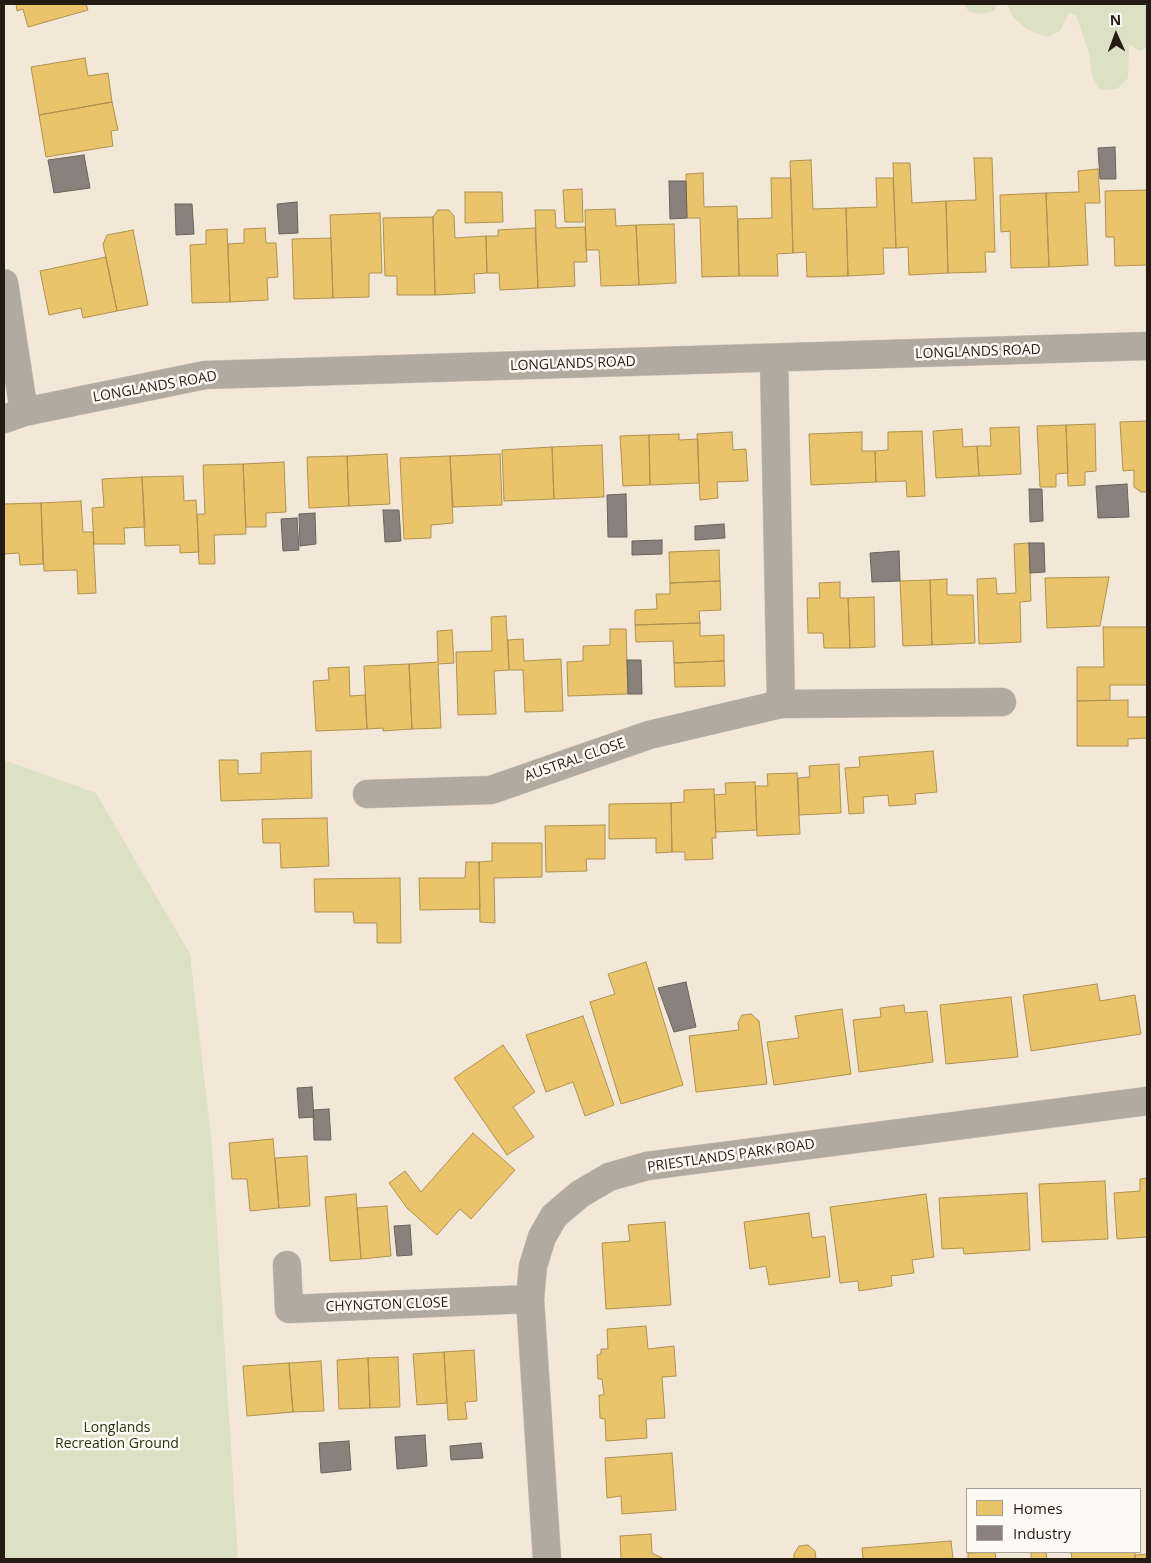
<!DOCTYPE html>
<html>
<head>
<meta charset="utf-8">
<style>
	body { margin:0 }
	#map { position:relative; width:1151px; height:1563px; overflow:hidden; background:#f3e8d8; font-family:"Open Sans",sans-serif }
	canvas { display:block }
	.frame { position:absolute; inset:0; border:5px solid #241c12; pointer-events:none }
	.legend { position:absolute; left:966px; top:1488px; width:175px; height:65px; box-sizing:border-box; background:#fdf9f3; border:1px solid #a6a199; margin:0; padding:6px 9px; list-style:none; font-size:15px; color:#241c12 }
	.legend li { display:flex; align-items:center; gap:10px; height:25px }
	.legend b { width:25px; border:1px solid #a6a199 }
	.north { position:absolute; left:1091px; top:10px; width:50px; height:50px; -webkit-text-stroke:4px #fdf9f3; paint-order:stroke; rotate:358deg; font-size:14px; font-weight:700; line-height:20px; text-align:center; color:#241c12 }
	.north::after { content:''; display:block; margin:auto; width:18px; height:22px; background:#241c12; clip-path:polygon(50% 0,100% 100%,50% 72%,0 100%) }
</style>
</head>
<body>
<div id="map">
<canvas width="1151" height="1563"></canvas>
<div class="frame"></div>
<ul class="legend">
<li><b style="height:14px;background:#e9c46a"></b>Homes</li>
<li><b style="height:14px;background:#8a817c"></b>Industry</li>
</ul>
<div class="north">N</div>
</div>
<script>
const g = document.querySelector('canvas').getContext('2d');
g.lineJoin = 'round';
function paint(path, color) { g.fillStyle = color; g.fill(path, 'evenodd'); }
const poly = rows => new Path2D(rows.map(r => 'M' + r).join(''));
function trace(path, color, width, dash) { g.strokeStyle = color; g.lineWidth = width; g.lineCap = dash ? 'butt' : 'round'; g.setLineDash(dash || []); g.stroke(path); }
function label(font, color, halo, rows, align = 'center') {
  g.font = font + ' "Open Sans",sans-serif'; g.lineWidth = 5; g.setLineDash([]); g.textBaseline = 'middle'; g.strokeStyle = halo; g.fillStyle = color; for (const [text, x, y, turn = 0] of rows) {
    g.save(); g.translate(x, y); g.rotate((+turn || 0) * Math.PI / 180); g.textAlign = isNaN(turn) ? turn : align; if (halo) g.strokeText(text, 0, 0); g.fillText(text, 0, 0); g.restore();
  }
}
paint(poly([
	[964,4,998,4,994,11,982,14,969,12],
	[1007,4,1147,4,1147,47,1140,51,1129,45,1128,78,1117,89,1100,90,1092,76,1089,53,1076,15,1069,13,1060,31,1047,37,1026,29,1013,17],
	[4,760,96,793,190,954,212,1146,238,1559,4,1559]
]), '#dce0c5');
const homes = poly([
	[16,4,86,4,88,10,28,27,23,9,17,11,16,4],
	[85,58,88,76,108,73,112,102,39,115,31,67,85,58],
	[112,102,118,130,111,131,113,146,46,157,39,115,112,102],
	[974,158,992,158,995,252,985,252,986,272,948,273,946,201,976,200,974,158],
	[811,160,813,209,846,208,848,276,807,277,806,252,793,253,790,161,811,160],
	[893,163,910,163,912,203,946,201,948,273,909,275,908,247,896,248,893,163],
	[1098,169,1100,203,1085,203,1088,265,1049,267,1046,193,1079,192,1078,171,1098,169],
	[703,173,704,207,737,206,739,276,702,277,700,218,687,218,686,174,703,173],
	[771,178,791,178,793,253,777,254,778,276,739,276,738,219,772,218,771,178],
	[876,178,893,178,896,248,883,248,884,274,848,276,846,208,877,207,876,178],
	[582,189,583,222,565,222,563,190,582,189],
	[1147,190,1147,265,1115,266,1114,237,1106,237,1105,191,1147,190],
	[465,192,502,192,503,222,465,223,465,192],
	[1046,193,1049,267,1011,268,1010,231,1001,232,1000,195,1046,193],
	[615,209,616,226,636,225,639,285,601,286,599,250,586,250,585,210,615,209],
	[438,210,449,210,454,216,455,238,486,236,487,273,474,274,475,293,435,295,433,217,438,210],
	[535,210,555,210,556,228,585,227,587,262,574,262,575,286,538,288,535,210],
	[380,213,382,273,369,273,369,297,333,298,330,215,380,213],
	[433,217,435,295,397,295,397,276,385,276,383,218,433,217],
	[674,224,676,283,639,285,636,225,674,224],
	[265,228,266,243,276,243,278,277,267,278,268,300,230,302,228,244,244,243,244,229,265,228],
	[535,228,538,288,500,290,499,273,487,273,486,236,498,236,498,230,535,228],
	[227,229,230,302,192,303,190,245,206,244,206,230,227,229],
	[133,230,148,305,117,311,103,244,107,235,133,230],
	[331,238,333,298,294,299,292,239,331,238],
	[106,257,117,311,83,318,81,308,49,315,40,271,106,257],
	[1147,421,1147,492,1141,492,1134,487,1134,470,1123,471,1120,422,1147,421],
	[1095,424,1096,471,1085,472,1085,485,1068,486,1066,425,1095,424],
	[1066,425,1068,473,1056,474,1056,487,1040,487,1037,426,1066,425],
	[1019,427,1021,474,979,476,977,446,991,446,990,428,1019,427],
	[962,429,963,447,977,446,979,476,936,478,933,431,962,429],
	[922,431,925,496,907,497,906,481,876,482,875,451,888,450,888,432,922,431],
	[732,432,733,450,746,449,748,481,717,482,718,498,700,500,697,434,732,432],
	[862,432,862,451,875,451,876,482,811,485,809,434,862,432],
	[679,434,679,440,698,439,699,483,650,485,649,435,679,434],
	[649,435,650,485,623,486,620,436,649,435],
	[602,445,604,497,554,499,552,447,602,445],
	[552,447,554,499,504,501,502,450,552,447],
	[387,454,390,504,349,506,347,456,387,454],
	[500,454,502,505,453,507,450,456,500,454],
	[347,456,349,506,309,508,307,457,347,456],
	[450,456,453,523,431,525,431,538,404,539,400,458,450,456],
	[284,462,286,512,266,513,266,527,246,527,243,464,284,462],
	[243,464,246,534,214,535,215,564,199,564,197,514,205,514,203,465,243,464],
	[183,476,184,501,196,500,199,552,180,553,180,545,145,546,142,477,183,476],
	[142,477,145,527,124,528,125,544,94,544,92,508,104,507,102,479,142,477],
	[81,501,83,532,93,532,96,593,78,594,77,570,44,571,41,503,81,501],
	[41,503,43,564,20,565,19,553,4,554,4,504,41,503],
	[1029,543,1031,601,1020,602,1021,642,979,644,977,579,996,578,997,594,1016,593,1014,544,1029,543],
	[719,550,720,581,670,583,669,552,719,550],
	[1109,577,1100,626,1047,628,1045,578,1109,577],
	[947,579,947,595,973,595,975,643,932,645,930,580,947,579],
	[930,580,932,645,903,646,900,581,930,580],
	[720,581,721,610,699,611,700,623,635,625,635,610,657,609,656,594,670,594,670,583,720,581],
	[840,582,840,598,848,598,850,648,824,648,823,633,808,633,807,598,820,598,819,583,840,582],
	[874,597,875,647,850,648,848,598,874,597],
	[506,616,509,670,494,671,496,714,458,715,456,652,492,651,491,617,506,616],
	[700,623,700,636,724,635,724,661,674,663,673,641,636,642,635,625,700,623],
	[1103,627,1147,627,1147,685,1110,685,1110,700,1077,701,1077,667,1104,667,1103,627],
	[610,629,626,629,628,694,568,696,567,662,583,661,583,646,610,645,610,629],
	[452,630,454,663,438,664,441,728,412,729,409,664,438,662,437,631,452,630],
	[523,639,524,661,561,659,563,711,525,712,523,670,509,670,508,640,523,639],
	[724,661,725,686,675,687,674,663,724,661],
	[409,664,412,729,383,731,383,728,367,729,364,666,409,664],
	[349,667,350,696,365,695,367,729,316,731,313,681,329,680,328,668,349,667],
	[1128,700,1128,717,1147,717,1147,738,1128,739,1128,746,1077,746,1077,701,1128,700],
	[311,751,312,798,221,801,219,760,238,760,238,774,261,773,261,753,311,751],
	[933,751,937,792,915,794,916,804,889,806,888,795,863,797,864,813,849,814,845,768,860,767,859,757,933,751],
	[839,764,841,813,799,815,798,778,810,777,809,766,839,764],
	[797,773,800,834,757,836,755,786,768,786,767,774,797,773],
	[755,782,757,830,716,832,714,795,726,794,725,783,755,782],
	[714,789,716,838,712,838,713,859,685,860,685,852,672,852,671,803,684,802,684,790,714,789],
	[671,803,672,852,656,853,656,838,609,839,609,804,671,803],
	[327,818,329,866,281,868,280,843,263,843,262,819,327,818],
	[605,825,605,859,586,859,587,871,546,872,545,826,605,825],
	[492,843,542,843,542,877,494,878,495,923,480,922,479,862,492,861,492,843],
	[466,862,479,862,480,909,420,910,419,878,465,878,466,862],
	[400,878,401,943,377,943,377,923,354,923,353,912,315,912,314,879,400,878],
	[646,962,683,1085,621,1104,590,1002,615,994,608,974,646,962],
	[1097,984,1100,1001,1135,995,1141,1034,1031,1051,1023,995,1097,984],
	[1011,997,1018,1057,946,1064,940,1005,1011,997],
	[904,1005,905,1013,927,1011,933,1062,859,1072,853,1020,881,1017,880,1008,904,1005],
	[842,1009,851,1074,774,1085,767,1042,799,1038,795,1016,842,1009],
	[751,1014,759,1021,767,1084,696,1092,689,1036,739,1030,738,1023,742,1015,751,1014],
	[583,1016,614,1105,585,1116,573,1082,546,1092,526,1035,583,1016],
	[503,1045,535,1092,513,1107,534,1137,507,1155,454,1078,503,1045],
	[473,1133,515,1170,471,1219,460,1209,437,1235,407,1208,389,1183,405,1171,421,1192,473,1133],
	[273,1139,279,1208,250,1211,247,1179,232,1179,229,1143,273,1139],
	[307,1156,310,1206,279,1208,275,1158,307,1156],
	[1147,1178,1147,1237,1117,1239,1114,1193,1140,1191,1140,1179,1147,1178],
	[1105,1181,1108,1239,1042,1242,1039,1184,1105,1181],
	[1027,1193,1030,1250,964,1254,963,1248,942,1249,939,1198,1027,1193],
	[356,1194,361,1259,330,1261,325,1197,356,1194],
	[926,1194,934,1257,912,1260,914,1273,891,1276,892,1286,859,1291,858,1281,840,1283,830,1207,926,1194],
	[387,1206,391,1256,361,1259,357,1208,387,1206],
	[809,1213,812,1238,825,1236,830,1277,769,1285,766,1266,750,1269,744,1222,809,1213],
	[665,1222,671,1305,606,1309,602,1243,630,1241,628,1225,665,1222],
	[646,1326,648,1349,674,1346,676,1376,662,1377,665,1418,646,1419,647,1438,606,1441,605,1419,600,1418,599,1395,604,1395,602,1379,598,1379,597,1355,601,1354,601,1349,608,1349,607,1329,646,1326],
	[474,1350,477,1401,465,1402,467,1419,448,1420,444,1352,474,1350],
	[444,1352,447,1403,417,1405,413,1354,444,1352],
	[398,1357,400,1407,370,1408,368,1358,398,1357],
	[368,1358,370,1408,339,1409,337,1360,368,1358],
	[321,1361,324,1411,293,1412,289,1363,321,1361],
	[289,1363,293,1412,247,1416,243,1366,289,1363],
	[672,1453,676,1510,622,1514,621,1496,607,1498,605,1458,672,1453],
	[651,1534,652,1553,664,1559,621,1559,620,1536,651,1534],
	[951,1541,953,1559,863,1559,862,1548,951,1541],
	[808,1545,815,1551,816,1559,794,1559,794,1554,799,1546,808,1545],
	[995,1552,996,1559,968,1559,968,1553,995,1552],
	[1031,1552,1046,1552,1047,1559,1028,1559,1031,1559,1031,1552],
	[1071,1552,1135,1552,1135,1559,1072,1559,1071,1552],
	[1147,1554,1147,1559,1135,1559,1135,1555,1147,1554]
]);
paint(homes, '#e9c46a');
trace(homes, '#ae9250', 1);
const industry = poly([
	[1115,147,1116,179,1100,179,1098,148,1115,147],
	[84,155,90,188,54,193,48,160,84,155],
	[669,181,686,181,687,218,670,219,669,181],
	[297,202,298,233,279,234,277,204,297,202],
	[175,204,192,204,194,234,176,235,175,204],
	[1127,484,1129,517,1098,518,1096,486,1127,484],
	[1029,489,1042,489,1043,521,1030,522,1029,489],
	[626,494,627,537,608,537,607,495,626,494],
	[383,510,399,510,401,541,385,542,383,510],
	[315,513,316,544,300,546,299,514,315,513],
	[297,518,299,550,283,551,281,519,297,518],
	[724,524,725,538,695,540,695,526,724,524],
	[662,540,662,554,632,555,632,541,662,540],
	[1029,543,1044,543,1045,572,1030,573,1029,543],
	[899,551,900,581,872,582,870,553,899,551],
	[627,660,641,660,642,694,628,694,627,660],
	[686,982,696,1027,674,1032,658,988,686,982],
	[312,1087,314,1117,299,1118,297,1088,312,1087],
	[329,1109,331,1140,314,1140,313,1110,329,1109],
	[410,1225,412,1255,397,1256,394,1226,410,1225],
	[425,1435,427,1466,397,1469,395,1437,425,1435],
	[349,1441,351,1470,321,1473,319,1443,349,1441],
	[481,1443,483,1458,451,1460,450,1446,481,1443]
]);
paint(industry, '#8a817c');
trace(industry, '#6b635c', 1);
const minor = poly([
	[4,283,24,412],
	[4,419,24,412,205,375,1147,346],
	[781,704,1002,702],
	[367,794,491,790,649,735,781,704,774,358],
	[287,1265,289,1309,530,1299],
	[547,1559,530,1299,533,1266,542,1237,554,1216,580,1194,609,1177,647,1166,1147,1101]
]);
trace(minor, '#cfc7bb', 29);
trace(minor, '#b1ab9f', 28);
label('14px', '#241c12', '#fdf9f3', [
	["LONGLANDS ROAD",978,352,-2],
	["LONGLANDS ROAD",573,364,-2],
	["LONGLANDS ROAD",155,387,-10],
	["AUSTRAL CLOSE",575,760,-19],
	["PRIESTLANDS PARK ROAD",731,1156,-8],
	["CHYNGTON CLOSE",387,1305,-2]
]);
label('14px', '#243509', '#fdf9f3', [
	["Longlands",117,1428],
	["Recreation Ground",117,1444]
]);
</script>
</body>
</html>
